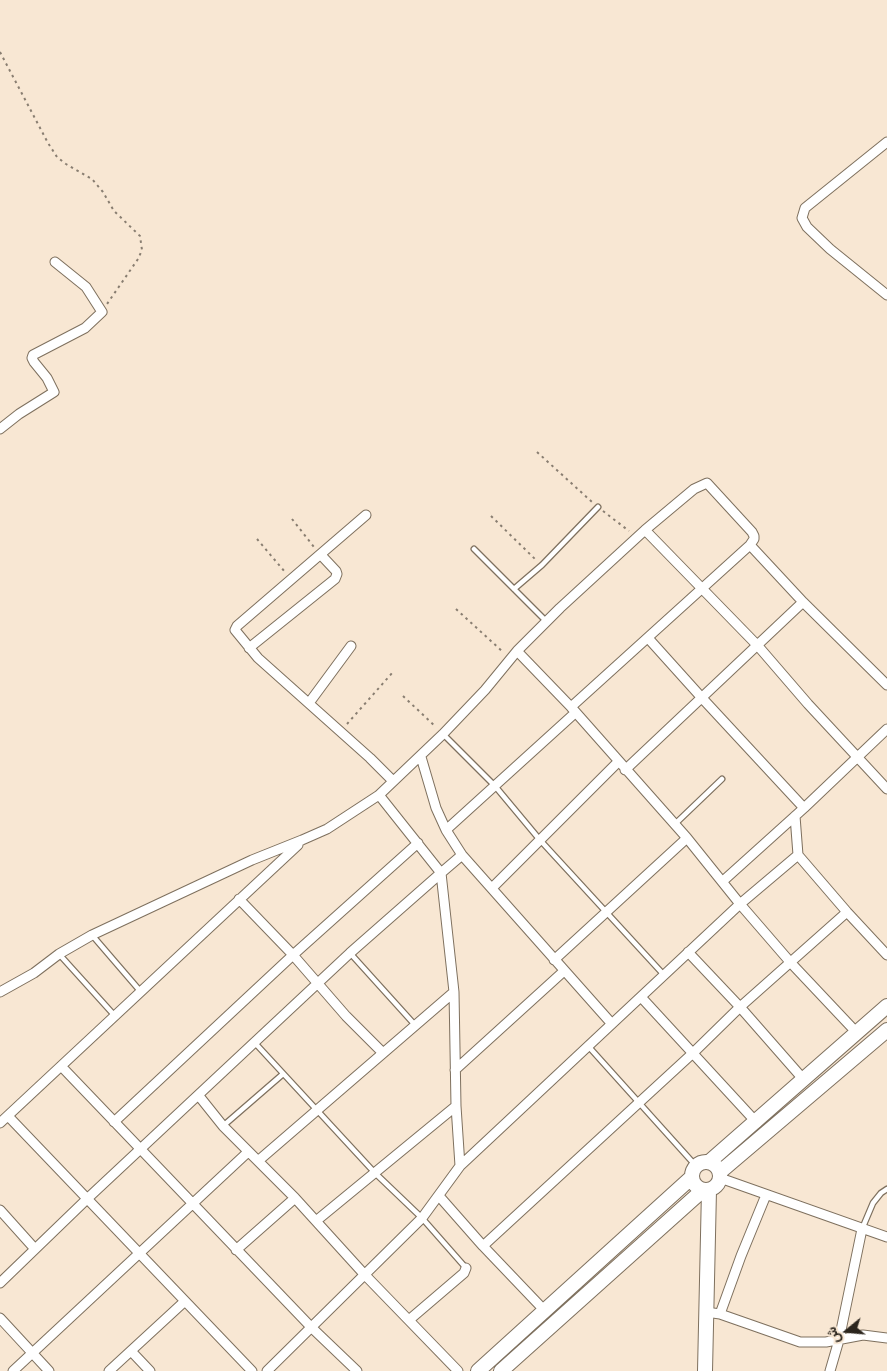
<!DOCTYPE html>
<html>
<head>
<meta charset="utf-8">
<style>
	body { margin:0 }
	#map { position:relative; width:887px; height:1371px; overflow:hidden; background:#f8e7d3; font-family:Mulish,Vazirmatn,sans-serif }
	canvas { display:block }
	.north { position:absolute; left:822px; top:1306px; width:50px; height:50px; -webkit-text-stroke:4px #f8e7d3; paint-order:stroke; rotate:253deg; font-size:14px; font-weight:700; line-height:20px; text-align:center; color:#2b251d }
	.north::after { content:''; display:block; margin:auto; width:18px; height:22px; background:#2b251d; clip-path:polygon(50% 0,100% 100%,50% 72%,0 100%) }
</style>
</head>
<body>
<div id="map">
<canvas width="887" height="1371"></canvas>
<div class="north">ش</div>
</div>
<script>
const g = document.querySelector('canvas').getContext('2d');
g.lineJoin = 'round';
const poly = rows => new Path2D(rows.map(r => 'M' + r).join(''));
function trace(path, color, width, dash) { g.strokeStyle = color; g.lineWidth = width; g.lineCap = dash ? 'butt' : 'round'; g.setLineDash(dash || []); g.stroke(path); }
const lane = poly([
	[474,549,546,621],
	[514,589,542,565,598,507],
	[443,734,495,786,540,840,664,975],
	[675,824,722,779],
	[92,935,141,992],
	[350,953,415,1025],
	[59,954,115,1016],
	[255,1043,375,1173,422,1218,466,1268],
	[589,1047,696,1166],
	[223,1126,283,1074],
	[862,1229,873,1203,881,1193,887,1189]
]);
const street = poly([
	[887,142,805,208,802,218,807,227,830,249,887,295],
	[0,429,19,414,54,392,47,378,34,362,32,358,33,355,85,328,102,312,86,287,55,262],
	[366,515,237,626,235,630,258,658,370,758,393,781],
	[645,530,758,646,808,704,887,789],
	[750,545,803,602,887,685],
	[648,638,702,698,804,808],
	[249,648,335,579,337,574,336,571,321,555],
	[517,651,571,707,687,838,740,904,791,963,857,1033],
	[309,703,351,646],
	[421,757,436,808,446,830,462,855,612,1024],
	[625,770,803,602],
	[379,795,443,734,485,690,517,651,560,608,645,530,694,489,707,483,752,532,754,536,754,539,750,545,571,707],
	[795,816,798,855,847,912,887,955],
	[446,830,575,713],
	[723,881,804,808,887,729],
	[492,888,618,762],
	[239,899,293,955,346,1016,383,1053],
	[688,952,740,1007,804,1080],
	[554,960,687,838],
	[0,992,34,973,59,954,92,935,252,860,302,840,327,829,379,795,441,873,350,953,88,1198,0,1283],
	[641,997,757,1123],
	[61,1066,311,1327,357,1371],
	[455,1070,564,971],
	[199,1096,223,1126,295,1198,364,1274,458,1371],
	[8,1116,252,1371],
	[114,1122,293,955,418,843],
	[0,1123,298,845],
	[258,1161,454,992],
	[460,1166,456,1106,454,992,441,873,462,855],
	[720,1178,887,1237],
	[439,1196,483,1246,545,1311],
	[0,1210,35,1249],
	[316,1221,456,1106],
	[483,1246,693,1053,740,1007,847,912],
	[236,1250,295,1198],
	[706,1312,720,1314,800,1342,826,1342,863,1335,887,1338],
	[720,1314,741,1256,766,1195],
	[0,1318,49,1371],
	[409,1320,464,1273,466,1268],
	[131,1351,150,1371],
	[13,1371,248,1152],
	[109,1371,185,1301],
	[267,1371,422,1218,460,1166,740,904,798,855],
	[830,1371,839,1340,862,1229]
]);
const secondary = poly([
	[709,1162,887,1006],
	'692 1176a14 14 0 1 1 28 0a14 14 0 1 1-28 0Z',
	[720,1172,887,1030],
	[478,1371,692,1177],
	[501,1371,703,1190],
	[705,1371,709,1190]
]);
trace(lane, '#7e705e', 7);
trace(street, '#7e705e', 11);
trace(secondary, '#7e705e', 16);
trace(poly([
	[0,52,48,143,57,157,66,164,92,179,103,192,114,211,140,236,142,250,138,259,107,304],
	[537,452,592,502],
	[603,511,629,531],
	[491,516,536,560],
	[292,519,314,547],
	[257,539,285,572],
	[456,609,503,652],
	[403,696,436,727],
	[347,724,393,672]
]), '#897e71', 2, [2.5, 4]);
trace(lane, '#fff', 4.5);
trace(street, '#fff', 9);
trace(secondary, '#fff', 14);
</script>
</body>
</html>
